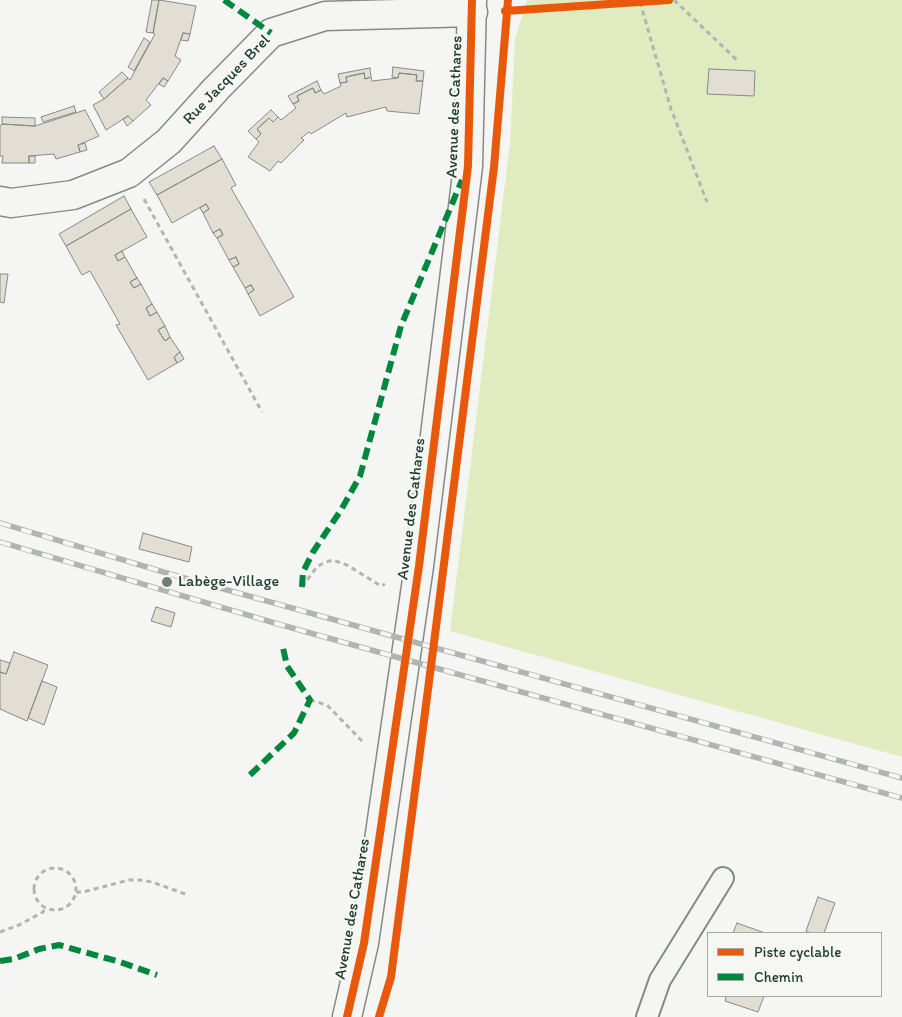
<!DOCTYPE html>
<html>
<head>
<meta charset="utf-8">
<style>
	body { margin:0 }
	#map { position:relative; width:902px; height:1017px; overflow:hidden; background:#f5f5f3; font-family:Itim,sans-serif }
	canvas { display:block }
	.legend { position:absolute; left:707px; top:932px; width:175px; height:65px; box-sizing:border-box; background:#f6f6f2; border:1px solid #a0aca6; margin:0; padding:6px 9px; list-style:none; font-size:15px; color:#1f3d34 }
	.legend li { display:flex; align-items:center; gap:10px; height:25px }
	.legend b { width:25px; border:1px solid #a0aca6 }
</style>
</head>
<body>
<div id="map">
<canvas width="902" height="1017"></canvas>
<ul class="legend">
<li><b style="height:6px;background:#e8590c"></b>Piste cyclable</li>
<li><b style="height:6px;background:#00873e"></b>Chemin</li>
</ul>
</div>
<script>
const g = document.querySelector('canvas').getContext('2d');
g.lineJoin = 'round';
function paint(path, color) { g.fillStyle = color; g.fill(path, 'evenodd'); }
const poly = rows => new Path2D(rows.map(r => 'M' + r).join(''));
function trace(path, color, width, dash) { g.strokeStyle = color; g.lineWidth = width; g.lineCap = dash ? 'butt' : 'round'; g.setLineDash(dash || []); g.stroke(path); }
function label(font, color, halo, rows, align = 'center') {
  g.font = font + ' Itim,sans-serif'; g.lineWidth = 5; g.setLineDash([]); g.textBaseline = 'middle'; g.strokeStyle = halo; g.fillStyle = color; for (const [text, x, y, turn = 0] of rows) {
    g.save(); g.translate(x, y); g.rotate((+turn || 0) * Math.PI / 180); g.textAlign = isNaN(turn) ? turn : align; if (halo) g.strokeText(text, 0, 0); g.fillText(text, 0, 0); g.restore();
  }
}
paint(poly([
	[527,0,902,0,902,757,450,631,510,143,515,40]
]), '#e0ebc0');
const building = poly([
	[152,0,159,0,153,33,146,32,152,0],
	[159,0,196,6,190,34,183,33,175,56,181,60,168,81,163,78,146,100,151,105,133,121,128,116,106,130,93,105,104,99,128,78,130,80,155,34,153,33,159,0],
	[183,33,190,34,188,41,181,40,183,33],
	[144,38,150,42,134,71,128,67,144,38],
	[393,67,424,71,423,81,416,81,417,75,399,73,398,78,392,77,393,67],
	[370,68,371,77,365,79,364,73,346,77,347,82,340,83,338,74,370,68],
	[709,69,755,71,754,96,707,94,709,69],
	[122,72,128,78,104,99,99,92,122,72],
	[364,73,365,79,371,77,372,81,398,78,399,73,417,75,416,81,423,81,419,114,387,111,386,107,347,117,346,113,311,134,309,132,301,138,304,140,281,163,278,161,270,171,248,157,259,142,256,139,261,134,257,129,269,118,273,122,278,117,281,120,296,108,293,104,299,101,297,96,313,88,315,93,321,90,324,94,341,86,340,83,347,82,346,77,364,73],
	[163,78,168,81,164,87,159,84,163,78],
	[317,81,321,90,315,93,313,88,297,96,299,101,293,104,288,96,317,81],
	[74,106,76,112,43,122,41,117,74,106],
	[85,110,99,136,78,145,80,152,56,159,54,154,29,156,29,163,2,163,3,156,0,156,0,126,2,124,35,126,85,110],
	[271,110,278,117,273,122,269,118,257,129,261,134,256,139,248,131,271,110],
	[128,116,133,121,127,126,123,119,128,116],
	[2,117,35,118,35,126,2,124,2,117],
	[85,143,87,150,80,152,78,145,85,143],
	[214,146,222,159,157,195,149,182,214,146],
	[29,156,35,156,35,163,29,163,29,156],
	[222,159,236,185,231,188,294,297,260,316,248,294,254,290,251,285,245,288,233,267,239,264,236,257,229,260,217,238,223,235,220,229,213,233,203,213,209,209,206,204,172,223,157,195,222,159],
	[124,196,131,209,66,246,59,234,124,196],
	[206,204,209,209,203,213,200,208,206,204],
	[131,209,147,237,115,255,118,261,125,257,137,278,130,282,134,288,141,284,152,304,146,308,150,316,157,312,165,326,158,330,165,341,170,337,180,352,174,357,177,363,148,380,116,325,120,324,90,271,82,275,66,246,131,209],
	[220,229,223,235,217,238,213,233,220,229],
	[122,251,125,257,118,261,115,255,122,251],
	[236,257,239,264,233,267,229,260,236,257],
	[0,274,8,274,4,303,0,302,0,274],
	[137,278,141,284,134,288,130,282,137,278],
	[251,285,254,290,248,294,245,288,251,285],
	[152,304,157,312,150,316,146,308,152,304],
	[165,326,170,337,165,341,158,330,165,326],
	[180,352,184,359,177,363,174,357,180,352],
	[143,533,192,547,189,562,139,549,143,533],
	[156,607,175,613,171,627,151,621,156,607],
	[14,652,48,665,27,721,0,709,0,672,6,674,14,652],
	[0,660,10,663,6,674,0,672,0,660],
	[42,681,57,687,44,725,28,718,42,681],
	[818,897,835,903,824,933,811,933,806,931,818,897],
	[737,923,765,933,733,933,737,923],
	[726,996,764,996,758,1012,725,1001,726,996]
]);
paint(building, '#e3ded4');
trace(building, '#858a88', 1);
const lane = poly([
	[647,1017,660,980,723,878]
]);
const street = poly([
	[0,201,11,203,73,195,129,173,169,141,216,89,271,33,325,16,473,12],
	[347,1017,364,943,419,566,468,166,472,0]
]);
trace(lane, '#858a88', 24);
trace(street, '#858a88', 31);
trace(poly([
	[674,0,739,62],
	[640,2,671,109,707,202],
	[144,199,262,412],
	[302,587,316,568,323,563,333,560,347,565,381,586,385,584],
	[310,700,327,705,362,741],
	'34 889a21 21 0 1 1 42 0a21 21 0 1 1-42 0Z',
	[76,892,83,892,129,880,140,880,152,882,188,895],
	[0,932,19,925,43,912,45,908]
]), '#b0b4b2', 3, [5, 4]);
trace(lane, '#f5f5f3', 20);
trace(street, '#f5f5f3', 28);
const rail = poly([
	[0,523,170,574,902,778],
	[0,542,278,624,902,798]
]);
trace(rail, '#b0b4b2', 5.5);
trace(rail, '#f6f6f2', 4, [11]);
trace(poly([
	[224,0,271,33],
	[302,587,303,572,313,552,341,510,360,476,401,326,462,180],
	[250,775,294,733,310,700,287,666,283,648],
	[0,961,14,959,39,949,59,945,120,962,157,975]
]), '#00873e', 6, [12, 6]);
trace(poly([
	[505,11,669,0],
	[347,1017,364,943,419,566,468,166,472,0],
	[379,1017,391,977,436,627,494,167,508,0]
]), '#e8590c', 8);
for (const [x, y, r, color] of [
	[167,582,6,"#6a7d77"]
]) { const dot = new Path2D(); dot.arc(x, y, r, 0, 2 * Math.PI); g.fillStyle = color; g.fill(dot); trace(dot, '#f6f6f2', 2); }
label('16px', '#1f3d34', '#f6f6f2', [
	["Rue Jacques Brel",227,80,-46],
	["Avenue des Cathares",455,107,-88],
	["Avenue des Cathares",412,509,-83],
	["Avenue des Cathares",353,909,-80]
]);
label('16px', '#1f3d34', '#f6f6f2', [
	["Labège-Village",178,582]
], 'left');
</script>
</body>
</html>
